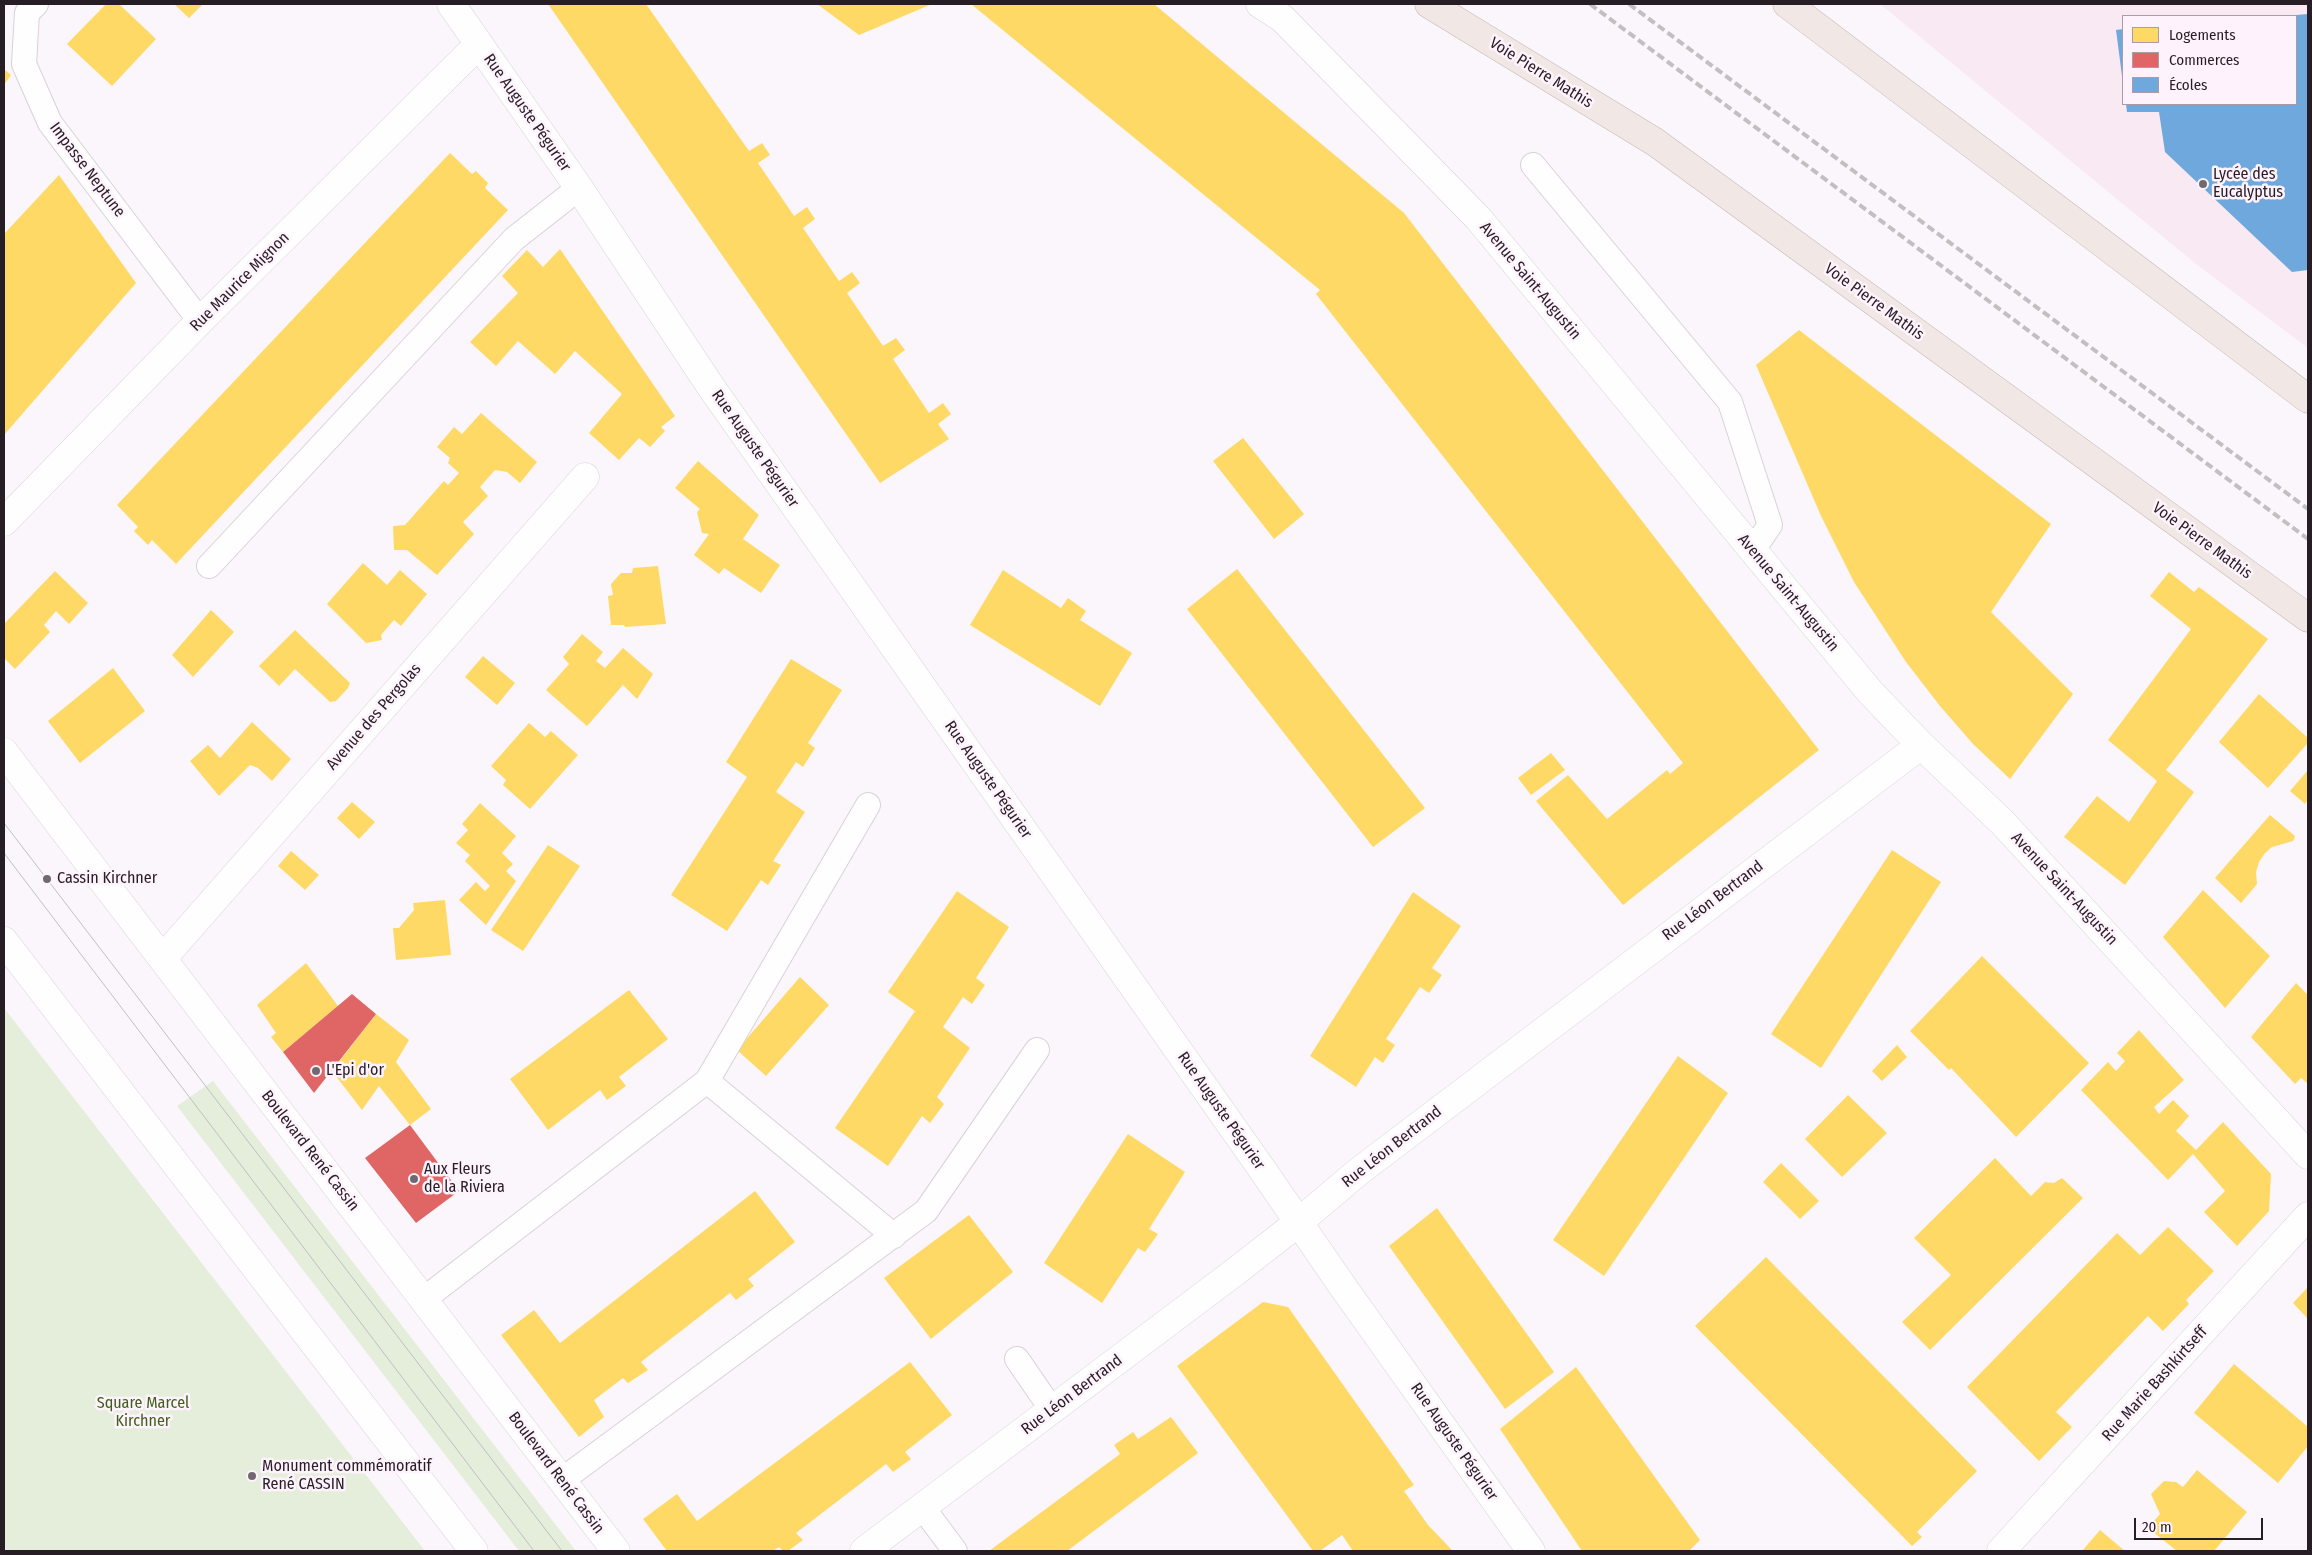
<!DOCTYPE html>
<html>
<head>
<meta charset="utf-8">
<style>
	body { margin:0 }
	#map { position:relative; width:2312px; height:1555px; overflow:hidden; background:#fbf6fb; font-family:"Fira Sans Condensed",sans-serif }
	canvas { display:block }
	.frame { position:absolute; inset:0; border:5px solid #261d25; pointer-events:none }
	.legend { position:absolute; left:2122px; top:15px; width:175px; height:90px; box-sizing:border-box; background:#fef3fc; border:1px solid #a89da6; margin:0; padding:6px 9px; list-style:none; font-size:15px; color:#261d25 }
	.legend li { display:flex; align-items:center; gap:10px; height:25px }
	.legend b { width:25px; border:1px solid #a89da6 }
	.scale { position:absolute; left:2134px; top:1518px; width:129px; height:22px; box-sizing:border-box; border:2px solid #261d25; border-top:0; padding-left:6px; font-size:15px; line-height:18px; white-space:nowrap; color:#261d25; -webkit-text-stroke:4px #fef3fc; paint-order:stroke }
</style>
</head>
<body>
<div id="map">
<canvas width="2312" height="1555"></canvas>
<div class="frame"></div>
<ul class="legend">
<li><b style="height:14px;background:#ffd966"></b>Logements</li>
<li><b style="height:14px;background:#e06666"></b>Commerces</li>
<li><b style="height:14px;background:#6fa8dc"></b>Écoles</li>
</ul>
<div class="scale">20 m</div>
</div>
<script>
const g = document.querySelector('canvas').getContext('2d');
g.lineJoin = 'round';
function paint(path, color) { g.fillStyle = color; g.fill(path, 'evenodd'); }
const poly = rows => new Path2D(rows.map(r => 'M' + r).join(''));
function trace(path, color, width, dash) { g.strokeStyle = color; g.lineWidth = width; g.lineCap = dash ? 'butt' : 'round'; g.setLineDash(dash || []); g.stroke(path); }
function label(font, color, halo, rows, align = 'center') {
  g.font = font + ' "Fira Sans Condensed",sans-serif'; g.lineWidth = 5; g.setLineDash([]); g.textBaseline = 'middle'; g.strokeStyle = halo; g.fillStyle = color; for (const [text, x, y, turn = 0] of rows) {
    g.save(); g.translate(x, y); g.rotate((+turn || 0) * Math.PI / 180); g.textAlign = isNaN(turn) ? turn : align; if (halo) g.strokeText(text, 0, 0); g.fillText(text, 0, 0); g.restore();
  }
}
paint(poly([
	[1880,4,2308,4,2308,348,2196,264],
	[2123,16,2296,16,2296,104,2123,104]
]), '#f8e9f3');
paint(poly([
	[4,1008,425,1551,4,1551],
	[213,1081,576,1551,519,1551,177,1106]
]), '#e4eedb');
paint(poly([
	[106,4,119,4,156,39,112,86,67,44],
	[174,4,203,4,189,18],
	[548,4,646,4,749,151,762,143,770,155,758,163,794,216,807,207,815,219,803,228,839,281,852,272,860,283,847,293,883,346,896,338,905,350,893,359,929,413,943,403,951,414,938,424,949,439,880,483],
	[817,4,932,4,859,35],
	[971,4,1154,4,1404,213,1819,750,1623,905,1536,801,1568,775,1607,819,1667,770,1670,774,1683,763,1316,294,1320,290],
	[4,69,11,75,4,85],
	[450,153,472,174,476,171,488,183,485,188,508,210,176,564,152,540,148,545,134,531,138,527,117,505],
	[59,175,136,283,4,435,4,234],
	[560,249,675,416,661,427,665,431,650,447,639,438,619,460,589,433,622,394,575,351,555,374,518,341,496,366,470,342,518,293,502,276,527,250,543,267],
	[1799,330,2051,524,1991,612,2073,694,2010,779,1973,744,1940,706,1906,662,1854,582,1821,516,1756,365],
	[481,413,537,462,520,483,507,472,495,470,480,487,488,496,463,522,474,534,437,575,407,550,394,550,393,526,405,525,444,481,448,485,459,473,448,463,450,458,437,447,454,427,462,434],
	[1243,438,1304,514,1274,539,1213,461],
	[698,461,759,515,743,539,780,565,761,593,724,568,719,574,694,555,709,534,702,533,697,512,700,509,675,488],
	[363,563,387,585,400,570,427,594,401,626,394,620,381,635,382,640,366,643,327,604],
	[658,566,666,624,625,627,624,625,611,625,608,596,613,595,611,584,621,573,632,573,633,568],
	[1237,569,1425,808,1373,847,1187,609],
	[1003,570,1061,608,1068,598,1086,611,1080,620,1132,653,1100,706,970,625],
	[55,571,88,603,69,624,56,611,44,625,50,632,15,669,4,658,4,624],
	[2169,572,2194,592,2199,587,2268,639,2166,770,2194,792,2125,885,2064,837,2097,796,2129,822,2157,781,2108,740,2191,629,2150,596],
	[211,610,234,632,193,677,172,655],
	[295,630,350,683,348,688,336,701,330,702,295,669,279,686,259,666],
	[582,634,603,652,596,661,605,668,623,648,653,674,637,699,623,685,587,726,546,690,569,664,563,657],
	[483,656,515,683,497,705,465,677],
	[791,659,842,690,808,743,815,748,803,767,796,762,776,792,805,812,773,861,781,865,768,885,761,880,727,931,671,895,747,777,726,762],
	[113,668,145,711,80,763,48,721],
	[2259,694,2308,738,2308,743,2268,788,2219,742],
	[252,722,291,759,272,781,258,768,250,765,219,796,190,761,208,745,220,758],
	[529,723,545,737,551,731,578,755,530,809,503,785,506,780,491,766],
	[1551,753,1565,770,1531,795,1518,778],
	[2308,770,2308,799,2305,804,2290,791],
	[352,802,375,822,359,839,337,818],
	[480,803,516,836,502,853,513,864,506,871,516,881,486,925,459,900,476,882,485,891,490,886,465,861,470,855,456,843,468,830,462,824],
	[2270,815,2295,836,2294,839,2293,841,2272,847,2265,853,2259,862,2256,872,2257,884,2241,903,2215,878],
	[548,845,580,866,523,951,491,930],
	[1892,850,1941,882,1821,1068,1771,1034],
	[291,851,319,875,305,890,278,866],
	[2203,890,2270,956,2225,1008,2163,937],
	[957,891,1009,927,976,978,985,985,972,1004,963,997,943,1027,970,1048,937,1097,944,1104,930,1123,922,1116,888,1166,835,1128,915,1011,888,992],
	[1413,892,1461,926,1432,968,1442,975,1429,993,1420,987,1386,1039,1395,1045,1383,1063,1375,1057,1356,1087,1310,1056],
	[445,900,451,955,396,960,393,928,399,928,414,910,413,903],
	[1982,956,2089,1063,2016,1137,1951,1068,1949,1070,1910,1031],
	[306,963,338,1006,283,1052,271,1037,276,1033,257,1005],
	[800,977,829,1005,766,1076,737,1050],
	[2296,983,2308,995,2308,1084,2301,1078,2295,1084,2251,1037],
	[629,990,668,1039,619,1077,626,1086,607,1100,600,1090,548,1130,510,1079],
	[376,1014,409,1040,396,1062,431,1109,410,1125,379,1086,362,1110,332,1071],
	[2139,1030,2184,1080,2154,1107,2159,1114,2173,1100,2189,1116,2176,1131,2196,1150,2223,1122,2271,1174,2269,1211,2237,1246,2204,1212,2225,1191,2193,1154,2168,1180,2081,1090,2108,1062,2116,1071,2125,1061,2117,1053],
	[1897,1045,1907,1057,1882,1081,1872,1071],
	[1678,1056,1728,1093,1604,1276,1553,1240],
	[1848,1095,1887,1133,1842,1177,1805,1139],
	[1128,1134,1185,1172,1149,1229,1158,1234,1145,1252,1138,1248,1102,1303,1044,1263],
	[1995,1158,2031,1196,2045,1182,2054,1183,2062,1178,2083,1198,1930,1350,1902,1322,1951,1275,1914,1238],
	[1781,1163,1819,1201,1800,1219,1763,1182],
	[755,1191,795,1242,748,1279,754,1286,736,1300,730,1293,641,1362,648,1370,628,1383,623,1378,594,1400,604,1417,579,1437,501,1335,534,1310,560,1343],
	[1437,1208,1554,1372,1505,1409,1389,1246],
	[969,1215,1013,1272,931,1339,884,1278],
	[2168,1227,2214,1271,2186,1300,2189,1304,2163,1331,2148,1316,2056,1412,2072,1427,2039,1461,1967,1387,2117,1233,2140,1255],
	[1766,1257,1977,1471,1917,1532,1922,1537,1912,1546,1695,1326],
	[2308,1287,2308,1319,2293,1303],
	[1263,1302,1288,1307,1414,1485,1404,1491,1428,1525,1453,1551,1353,1551,1342,1535,1320,1551,1313,1551,1177,1366],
	[910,1362,952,1415,905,1452,911,1459,893,1472,886,1464,796,1533,803,1540,788,1551,783,1551,779,1547,773,1551,667,1551,643,1519,677,1494,697,1521],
	[2234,1364,2308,1427,2308,1446,2278,1483,2194,1413],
	[1576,1367,1700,1540,1689,1551,1582,1551,1500,1429],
	[1171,1417,1198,1453,1067,1551,989,1551,1120,1454,1114,1445,1133,1432,1138,1439],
	[2197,1470,2247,1512,2214,1551,2177,1551,2148,1528,2160,1514,2151,1494,2164,1481,2176,1482,2183,1487],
	[2100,1530,2125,1551,2082,1551]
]), '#ffd966');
paint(poly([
	[352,994,376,1014,314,1093,283,1052],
	[410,1125,459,1191,416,1223,365,1158]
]), '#e06666');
paint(poly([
	[2308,14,2308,270,2292,272,2165,152,2159,112,2127,112,2126,104,2296,104,2296,15],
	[2123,29,2123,76,2122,76,2116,30]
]), '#6fa8dc');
const lane = poly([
	[36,4,27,13,24,64,50,123,200,321],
	[1533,165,1730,402,1770,525,1753,550],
	[209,566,514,239,579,188],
	[707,1081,894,1236],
	[424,1299,707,1081,868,805],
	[1017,1359,1052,1410],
	[562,1480,926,1211,1037,1050],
	[923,1508,955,1551]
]);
const street = poly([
	[451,4,579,188,711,387,1264,1172,1341,1284,1531,1551],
	[4,522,200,321,479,44],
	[1921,745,2003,823,2308,1155],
	[163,958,585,477],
	[2001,1551,2308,1216]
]);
const secondary = poly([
	[4,752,616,1551],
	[4,941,474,1551],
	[864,1551,1231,1275,1299,1222,1358,1172,1921,745,1871,693,1478,218,1282,18,1260,4]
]);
const highway = poly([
	[1429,4,1655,142,2308,618],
	[1787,4,2308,399]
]);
trace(lane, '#dad1d9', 26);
trace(street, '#dad1d9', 29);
trace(secondary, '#dad1d9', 29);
trace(highway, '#c5b8b8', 29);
trace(lane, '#fefefe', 24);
trace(street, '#fefefe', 28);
trace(secondary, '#fefefe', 28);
trace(highway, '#f1e7e5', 28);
trace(poly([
	[4,823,562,1551],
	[4,853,534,1551]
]), '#c1bfc0', 1);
trace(poly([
	[1590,4,2308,539],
	[1629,4,2308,509]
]), '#c1bfc0', 4, [8, 4]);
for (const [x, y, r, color] of [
	[2203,184,5,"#716970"],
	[47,879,5,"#716970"],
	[316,1071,5,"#716970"],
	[414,1179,5,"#716970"],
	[252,1476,5,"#716970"]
]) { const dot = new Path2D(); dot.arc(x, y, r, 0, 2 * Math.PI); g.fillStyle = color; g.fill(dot); trace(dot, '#fef3fc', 2); }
label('16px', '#261d25', '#fef3fc', [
	["Voie Pierre Mathis",1541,73,32],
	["Rue Auguste Pégurier",527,113,55],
	["Impasse Neptune",87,170,53],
	["Avenue Saint-Augustin",1530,281,50],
	["Rue Maurice Mignon",240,282,-45],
	["Voie Pierre Mathis",1874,302,36],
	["Rue Auguste Pégurier",755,449,55],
	["Voie Pierre Mathis",2202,541,36],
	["Avenue Saint-Augustin",1788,593,50],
	["Avenue des Pergolas",374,717,-49],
	["Rue Auguste Pégurier",988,780,55],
	["Avenue Saint-Augustin",2064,889,47],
	["Rue Léon Bertrand",1713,901,-37],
	["Rue Auguste Pégurier",1221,1111,55],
	["Rue Léon Bertrand",1392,1147,-38],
	["Boulevard René Cassin",310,1151,52],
	["Rue Marie Bashkirtseff",2155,1384,-48],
	["Rue Léon Bertrand",1072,1395,-37],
	["Rue Auguste Pégurier",1454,1442,55],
	["Boulevard René Cassin",556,1473,53]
]);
label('16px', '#261d25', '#fef3fc', [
	["Lycée des",2213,175],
	["Eucalyptus",2213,193],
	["Cassin Kirchner",57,879],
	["L'Epi d'or",326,1071],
	["Aux Fleurs",424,1170],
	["de la Riviera",424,1188],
	["Monument commémoratif",262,1467],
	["René CASSIN",262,1485]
], 'left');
label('16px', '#405f1a', '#fef3fc', [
	["Square Marcel",143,1404],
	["Kirchner",143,1422]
]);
</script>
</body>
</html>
